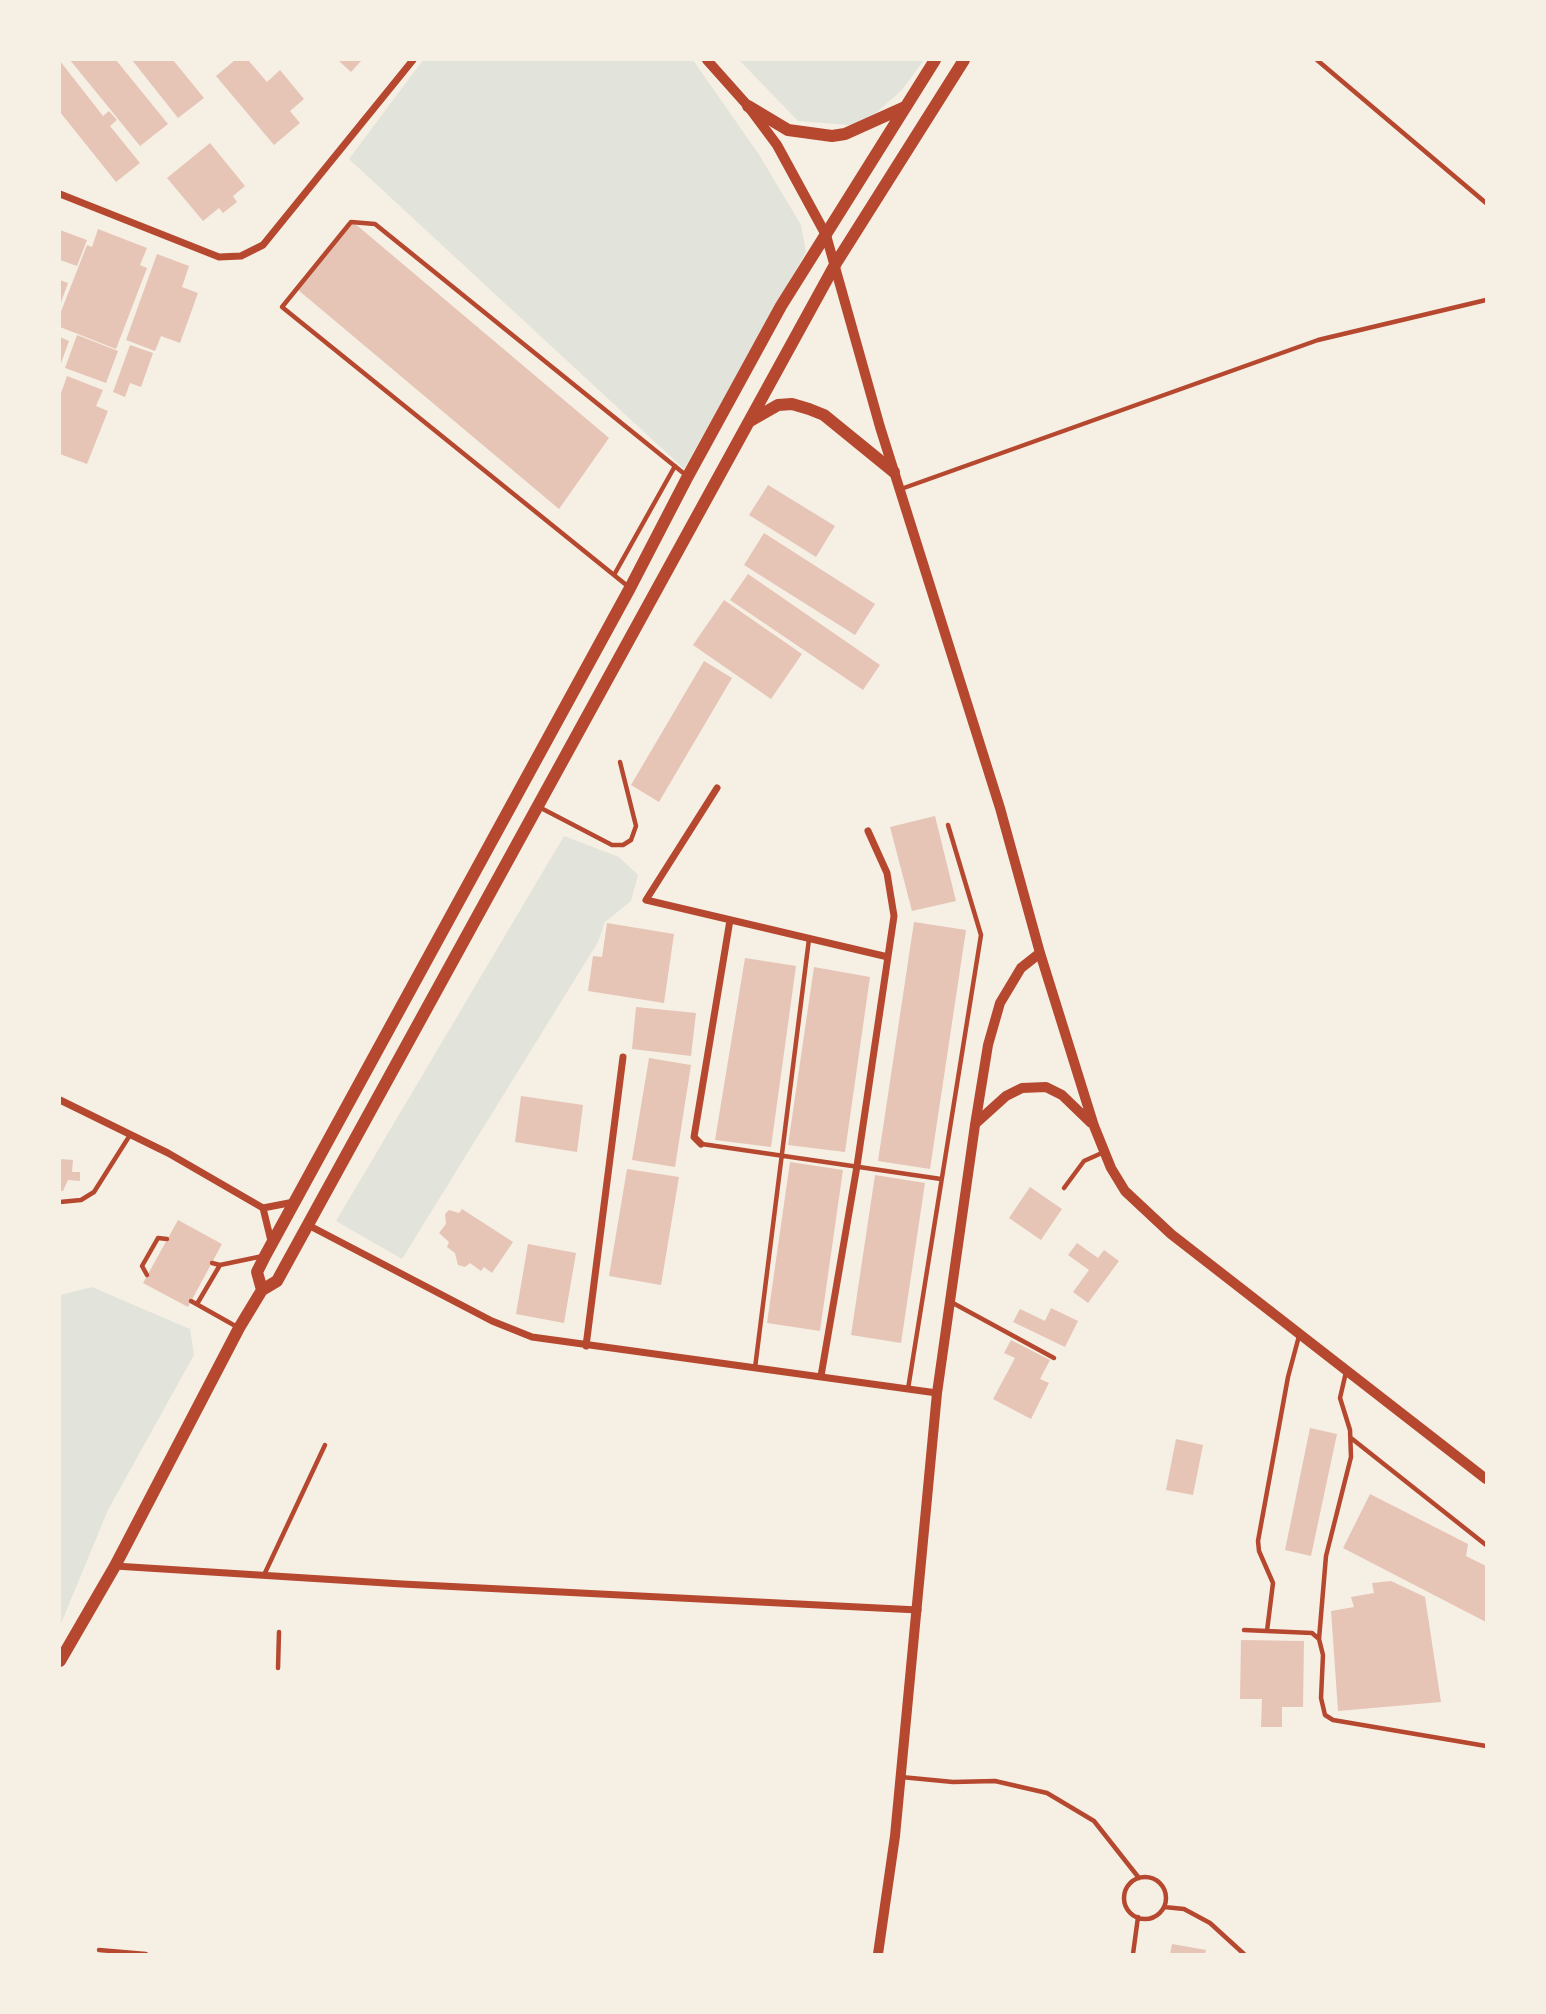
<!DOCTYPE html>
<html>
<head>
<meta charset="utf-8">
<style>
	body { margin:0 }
	#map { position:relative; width:1546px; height:2014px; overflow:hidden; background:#f6efe4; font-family:"Roboto Condensed",sans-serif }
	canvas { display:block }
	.frame { position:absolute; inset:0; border:61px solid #f6efe4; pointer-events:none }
</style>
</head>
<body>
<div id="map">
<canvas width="1546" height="2014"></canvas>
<div class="frame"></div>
</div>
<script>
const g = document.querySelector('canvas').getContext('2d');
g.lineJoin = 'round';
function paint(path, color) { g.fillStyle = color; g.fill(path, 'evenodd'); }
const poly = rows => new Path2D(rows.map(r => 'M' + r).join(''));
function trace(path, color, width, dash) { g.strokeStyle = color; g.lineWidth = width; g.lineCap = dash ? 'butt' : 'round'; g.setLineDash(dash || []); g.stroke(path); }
paint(poly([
	[423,60,693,60,760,156,801,225,806,252,684,469,349,159],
	[739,60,924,60,901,91,861,126,798,121],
	[564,836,619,857,638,875,631,901,605,922,598,942,402,1259,336,1221],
	[92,1287,190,1329,194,1355,108,1510,60,1626,60,1295]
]), '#e2e4dc');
paint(poly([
	[70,60,116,60,168,124,140,146],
	[132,60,173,60,204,98,178,118],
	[235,60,248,60,267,82,280,70,304,99,290,111,300,123,274,145,216,76],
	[338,60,362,60,351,72],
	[60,61,103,116,109,111,117,120,110,126,140,163,116,182,60,112],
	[210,143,245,186,233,196,237,202,223,213,219,208,203,221,167,178],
	[353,222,609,438,559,509,297,289],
	[98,229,147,248,140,265,147,268,116,349,60,327,60,314,87,245,92,247],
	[60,230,87,240,77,266,60,260],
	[157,254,189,266,182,287,198,293,180,343,161,336,155,351,126,340],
	[60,280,68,283,60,305],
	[77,335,118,351,106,383,65,368],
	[60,337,69,341,60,366],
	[130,345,153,353,141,387,130,383,125,397,113,392],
	[67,376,103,390,96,406,108,411,87,464,60,454,60,396],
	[768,485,835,526,816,557,749,515],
	[764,533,875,604,855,635,744,565],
	[748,574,880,665,863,690,730,600],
	[724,600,802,654,771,699,693,645],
	[704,661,732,678,659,802,631,785],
	[935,816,956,901,912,911,890,827],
	[914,922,966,930,930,1169,878,1161],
	[607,923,674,934,664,1003,588,991,593,956,602,957],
	[745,958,796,966,771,1147,715,1140],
	[814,967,870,977,845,1152,788,1145],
	[636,1007,696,1013,691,1056,632,1049],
	[649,1058,691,1065,675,1167,632,1160],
	[521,1096,583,1105,577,1152,515,1142],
	[60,1159,73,1160,72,1172,80,1172,80,1181,68,1180,63,1191,60,1191],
	[790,1162,843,1170,820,1331,767,1323],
	[627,1169,679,1177,661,1285,609,1276],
	[875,1175,925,1183,901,1343,851,1335],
	[1030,1187,1062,1209,1041,1240,1009,1218],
	[462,1209,513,1242,492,1273,484,1267,481,1271,470,1263,465,1267,458,1265,455,1253,447,1247,449,1242,439,1233,446,1224,445,1214,449,1210,459,1213],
	[178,1220,222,1244,188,1307,143,1283],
	[1077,1243,1098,1258,1104,1250,1119,1261,1088,1303,1073,1292,1089,1270,1068,1255],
	[528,1244,576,1253,564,1323,516,1314],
	[1051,1308,1078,1321,1065,1347,1013,1322,1020,1309,1045,1321],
	[1011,1340,1050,1360,1040,1379,1049,1383,1031,1419,993,1399,1015,1358,1004,1353],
	[1310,1428,1337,1434,1311,1556,1285,1550],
	[1176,1439,1203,1445,1193,1495,1166,1490],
	[1370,1494,1468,1544,1466,1556,1486,1566,1486,1622,1343,1548],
	[1391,1581,1425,1597,1441,1702,1338,1711,1331,1611,1354,1607,1351,1597,1374,1593,1372,1583],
	[1241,1640,1304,1641,1303,1707,1282,1707,1282,1727,1261,1727,1262,1699,1240,1699],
	[1172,1944,1206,1950,1205,1954,1170,1954]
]), '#e6c5b7');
trace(poly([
	[1317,60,1486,203],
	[901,489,1318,340,1486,300],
	[614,575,675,466],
	[630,588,282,307,351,222,375,224,687,476],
	[539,807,612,845,623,845,631,840,636,826,620,762],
	[702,1144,941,1179],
	[1064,1188,1084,1161,1104,1152],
	[60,1202,81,1200,94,1192,130,1135],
	[212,1263,220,1265,263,1256],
	[147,1275,142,1266,158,1238,167,1239],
	[191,1301,239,1328],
	[951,1302,1054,1358],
	[197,1304,220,1265],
	[755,1368,809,939],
	[908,1389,981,935,948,825],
	[1351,1438,1486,1545],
	[264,1575,325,1445],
	[1244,1630,1312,1633,1319,1639,1323,1655,1321,1698,1325,1715,1333,1720,1486,1746],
	[1267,1631,1273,1583,1259,1551,1258,1541,1288,1377,1299,1336],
	[1319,1639,1326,1556,1351,1457,1350,1430,1340,1398,1346,1372],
	[278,1668,279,1632],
	[901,1777,953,1782,995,1781,1047,1793,1094,1821,1139,1878],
	'1124 1898a21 21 0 1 1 42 0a21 21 0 1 1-42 0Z',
	[1164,1907,1184,1909,1210,1923,1244,1954],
	[99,1950,146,1954],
	[1133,1954,1138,1917]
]), '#b5482f', 4.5);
trace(poly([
	[60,194,219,257,241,256,263,245,413,60],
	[717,788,646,900,888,957],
	[60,1100,168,1153,263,1208,294,1202],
	[701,1144,694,1137,730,920],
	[263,1208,271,1241],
	[308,1225,492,1321,532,1337,937,1393],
	[586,1346,623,1057],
	[821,1376,857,1166,894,916,887,873,868,831],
	[115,1566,402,1584,918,1610]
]), '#b5482f', 7);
trace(poly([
	[707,60,748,106,777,145,826,235,880,427,1000,808,1040,953,1094,1126,1111,1168,1125,1191,1171,1234,1486,1479],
	[975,1124,1006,1096,1022,1088,1046,1087,1062,1095,1091,1123],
	[878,1954,895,1836,937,1393,975,1125,988,1045,1000,1003,1021,968,1040,953]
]), '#b5482f', 10);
trace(poly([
	[748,106,788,130,832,136,845,134,905,107],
	[750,421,778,405,792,404,809,409,824,415,894,472],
	[262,1290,257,1272,265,1256,630,588,688,476,781,306,935,60],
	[60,1661,115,1566,239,1328,262,1290,277,1281,836,263,964,60]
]), '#b5482f', 12);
</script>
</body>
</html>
